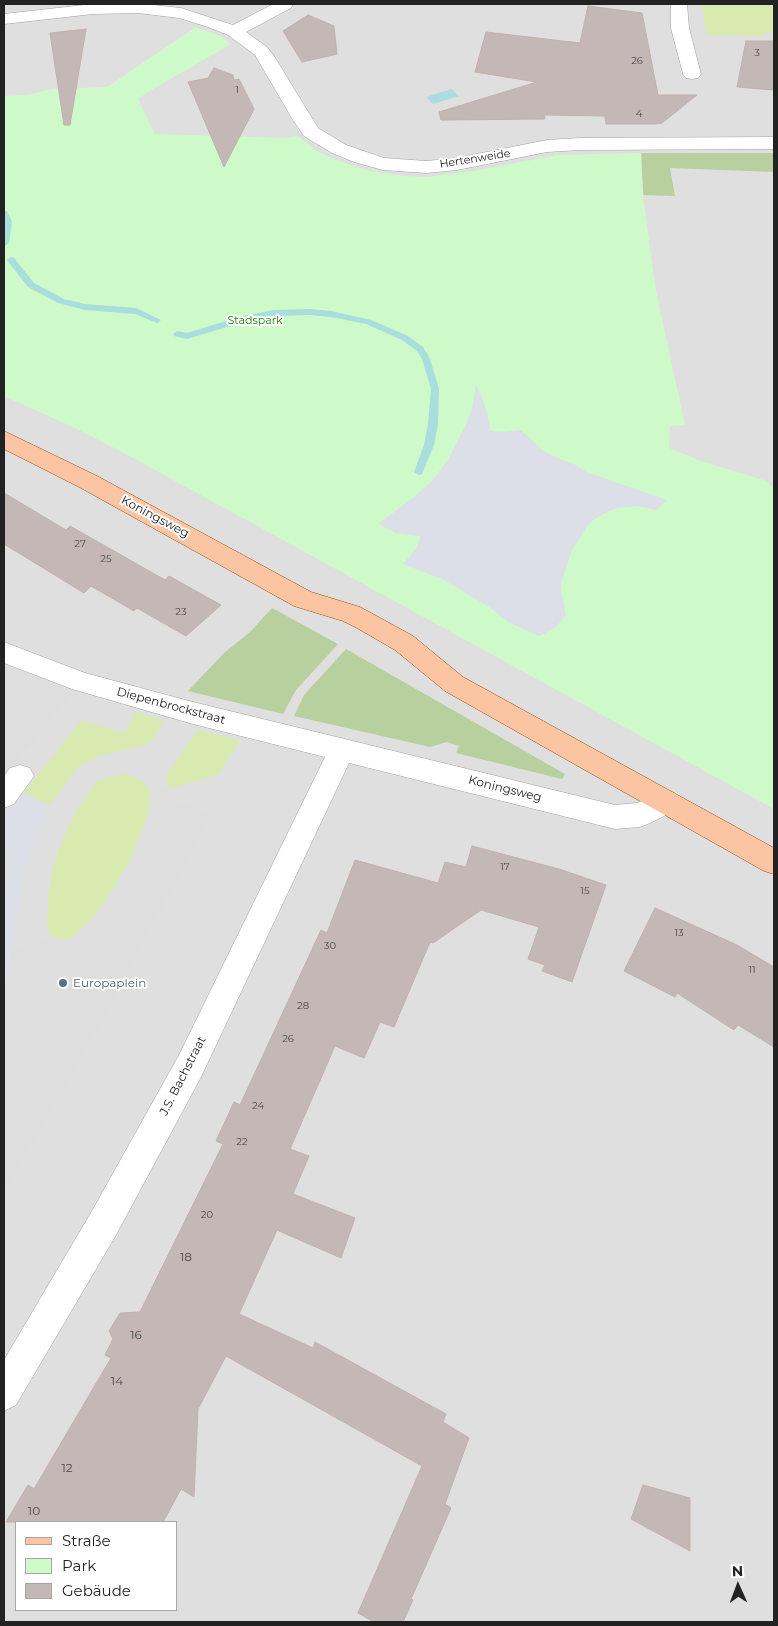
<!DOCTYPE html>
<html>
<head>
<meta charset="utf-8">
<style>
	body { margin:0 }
	#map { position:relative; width:778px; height:1626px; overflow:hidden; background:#f2ede9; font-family:Montserrat,sans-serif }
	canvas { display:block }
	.frame { position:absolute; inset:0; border:5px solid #222; pointer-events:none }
	.legend { position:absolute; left:15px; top:1521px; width:162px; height:90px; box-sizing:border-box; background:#fff; border:1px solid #a7a7a7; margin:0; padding:6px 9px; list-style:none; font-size:15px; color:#222 }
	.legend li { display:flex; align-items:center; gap:10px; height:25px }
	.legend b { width:25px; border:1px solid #a7a7a7 }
	.north { position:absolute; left:713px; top:1561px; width:50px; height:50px; -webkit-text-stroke:4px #fff; paint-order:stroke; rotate:358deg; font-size:14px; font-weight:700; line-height:20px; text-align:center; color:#222 }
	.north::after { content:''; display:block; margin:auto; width:18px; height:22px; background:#222; clip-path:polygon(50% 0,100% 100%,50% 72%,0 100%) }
</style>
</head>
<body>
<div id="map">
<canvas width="778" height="1626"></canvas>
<div class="frame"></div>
<ul class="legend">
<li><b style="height:6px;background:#fbc5a4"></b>Straße</li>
<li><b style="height:14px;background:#cef9c8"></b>Park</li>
<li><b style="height:14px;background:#c3b8b5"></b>Gebäude</li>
</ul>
<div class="north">N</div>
</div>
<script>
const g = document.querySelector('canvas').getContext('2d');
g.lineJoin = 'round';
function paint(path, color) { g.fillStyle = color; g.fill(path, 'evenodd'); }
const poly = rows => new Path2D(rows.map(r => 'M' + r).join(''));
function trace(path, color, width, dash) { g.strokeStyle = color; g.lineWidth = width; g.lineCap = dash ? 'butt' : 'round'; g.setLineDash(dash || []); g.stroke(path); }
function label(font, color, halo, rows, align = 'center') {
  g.font = font + ' Montserrat,sans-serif'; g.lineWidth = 4; g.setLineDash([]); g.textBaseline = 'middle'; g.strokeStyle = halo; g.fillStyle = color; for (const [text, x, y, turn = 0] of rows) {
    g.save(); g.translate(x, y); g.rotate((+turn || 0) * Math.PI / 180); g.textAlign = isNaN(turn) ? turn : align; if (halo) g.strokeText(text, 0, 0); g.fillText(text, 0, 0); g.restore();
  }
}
paint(poly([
	[4,4,774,4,774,1622,4,1622],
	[16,1522,176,1522,176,1610,16,1610]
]), '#e0dfdf');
paint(poly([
	[691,4,774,4,774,33,763,33,763,36,706,35,702,5],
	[136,711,164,721,152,740,146,745,101,755,79,766,50,806,24,792,82,720,124,733],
	[198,730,240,740,219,774,169,789,166,779,168,772],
	[124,774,141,780,150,791,151,799,148,816,138,844,129,863,106,901,90,921,72,938,63,940,52,937,47,929,49,887,55,860,65,834,76,811,96,782,105,778]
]), '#d8eab0');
paint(poly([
	[641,153,774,153,774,172,670,168,675,196,643,195],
	[272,608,338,644,296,690,283,714,188,691,224,653,250,632],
	[346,649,565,774,562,779,456,753,459,746,447,742,430,747,294,716,304,695]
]), '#b7d09e');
paint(poly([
	[196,27,220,36,231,44,148,92,138,99,155,134,286,138,298,136,317,151,336,160,370,171,405,176,427,177,473,171,558,155,641,153,643,195,655,286,685,425,670,426,669,448,701,461,767,481,774,489,774,809,124,453,75,428,4,396,4,96,26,95,52,89,107,87]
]), '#cef9c8');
paint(poly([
	[4,652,81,682,4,777],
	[169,789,177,801,212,814,83,1055,36,1137,4,1189,4,992,10,952,52,937,63,940,72,938,90,921,106,901,129,863,148,816,150,793]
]), '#dedede');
paint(poly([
	[476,384,485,406,491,431,506,432,521,430,541,449,555,457,576,465,586,472,667,500,656,510,637,506,617,508,603,514,589,523,572,550,562,580,561,589,566,615,555,628,539,636,508,622,491,608,442,579,403,564,416,549,421,536,396,533,378,524,413,498,432,481,448,460,467,422,473,406],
	[24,792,50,806,35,838,24,869,4,992,4,905,9,868,4,837,4,819]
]), '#dddfe8');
paint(poly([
	[451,89,459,96,433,104,426,97]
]), '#aaddde');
paint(poly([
	[4,211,7,211,12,222,9,243,5,246,4,211],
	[11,257,14,258,34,283,64,299,85,304,136,308,161,320,157,323,135,314,85,310,58,303,28,287,7,260,11,257],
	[310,309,331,311,371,320,408,336,423,347,430,359,439,389,438,424,434,445,422,474,419,475,414,472,424,445,428,424,431,389,422,359,417,351,402,340,366,324,331,317,310,315,273,316,240,323,187,339,174,336,173,334,177,331,187,333,239,317,273,310,310,309]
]), '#aaddde');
const building = poly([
	[588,6,642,13,658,95,697,95,662,123,656,124,606,124,605,116,544,115,545,119,441,120,439,112,537,82,475,72,486,32,580,43,588,6],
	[308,15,334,26,337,54,302,62,283,31,308,15],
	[86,29,70,125,64,125,50,33,86,29],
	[746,41,774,41,774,90,737,87,746,41],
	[214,68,233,75,234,80,239,79,254,109,224,167,188,82,208,78,214,68],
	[4,493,66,530,70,526,165,580,169,576,221,605,186,636,137,608,134,611,91,586,84,593,4,544,4,493],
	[472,846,559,869,606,885,572,982,542,971,545,965,528,959,539,927,481,910,433,943,430,942,394,1027,380,1022,364,1058,335,1046,290,1149,309,1156,293,1194,355,1218,341,1258,277,1230,239,1314,313,1348,315,1342,446,1414,443,1422,469,1438,445,1504,451,1508,411,1599,413,1600,403,1622,374,1622,358,1613,422,1466,226,1356,198,1409,194,1497,181,1489,163,1522,6,1522,28,1485,34,1489,111,1358,105,1355,113,1339,109,1331,120,1313,140,1312,223,1144,216,1141,234,1102,240,1105,321,930,327,933,355,860,438,883,445,862,466,867,472,846],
	[655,908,737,945,774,967,774,1047,738,1025,734,1030,677,993,675,997,624,971,655,908],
	[643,1485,690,1498,690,1551,631,1519,643,1485]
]);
paint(building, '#c3b8b5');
trace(building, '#c3b1ab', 1);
const minor = poly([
	[93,4,145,4,181,8,233,25,273,4,293,4,291,8,246,32,267,47,276,59,318,128,346,145,384,158,426,161,457,158,547,140,580,138,774,137,774,149,580,150,547,152,457,170,426,173,383,170,354,162,332,153,304,136,293,120,255,55,228,35,208,27,179,18,138,13,93,14,4,24,4,14,93,4],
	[671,4,687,4,689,28,701,74,698,78,692,79,686,78,683,74,671,28,671,4],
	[4,642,85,673,193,702,615,805,637,803,666,790,676,794,680,802,676,810,650,823,640,827,615,829,349,763,201,1077,116,1235,16,1405,4,1411,4,1360,92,1211,179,1055,325,757,193,724,72,689,4,663,4,642],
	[20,765,30,768,34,776,14,804,4,808,4,776,10,768,20,765]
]);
const major = poly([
	[4,431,97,476,311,592,360,607,413,636,463,677,774,848,774,874,764,871,445,691,395,650,357,628,343,621,294,606,81,488,4,449,4,431]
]);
trace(minor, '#a3a3a3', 1);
trace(major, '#9e4b02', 1);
paint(minor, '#fff');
paint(major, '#fbc5a4');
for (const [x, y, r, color] of [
	[63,983,5,"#5c6f8a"]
]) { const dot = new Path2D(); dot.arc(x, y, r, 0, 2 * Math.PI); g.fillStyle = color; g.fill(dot); trace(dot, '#fff', 2); }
label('10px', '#4a4847', null, [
	["3",757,53],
	["26",637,61],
	["1",237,90],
	["4",639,114],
	["27",80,544],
	["25",106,559],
	["23",181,612],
	["17",505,867],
	["15",585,891],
	["13",679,933],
	["30",330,946],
	["11",752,970],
	["28",303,1006],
	["26",288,1039],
	["24",258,1106],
	["22",242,1142],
	["20",207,1215]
]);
label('11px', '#222', '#fff', [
	["Hertenweide",475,159,-9]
]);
label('11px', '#1a820d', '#fff', [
	["Stadspark",255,321]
]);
label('12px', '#222', '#fff', [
	["Koningsweg",155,517,28],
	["Diepenbrockstraat",171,706,15],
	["Koningsweg",505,789,14],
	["J.S. Bachstraat",183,1076,-63]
]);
label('12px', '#4e5e75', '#fff', [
	["Europaplein",73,983]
], 'left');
label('12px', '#4a4847', null, [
	["18",186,1257],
	["16",136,1335],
	["14",117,1381],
	["12",67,1468],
	["10",34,1511]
]);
</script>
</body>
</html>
